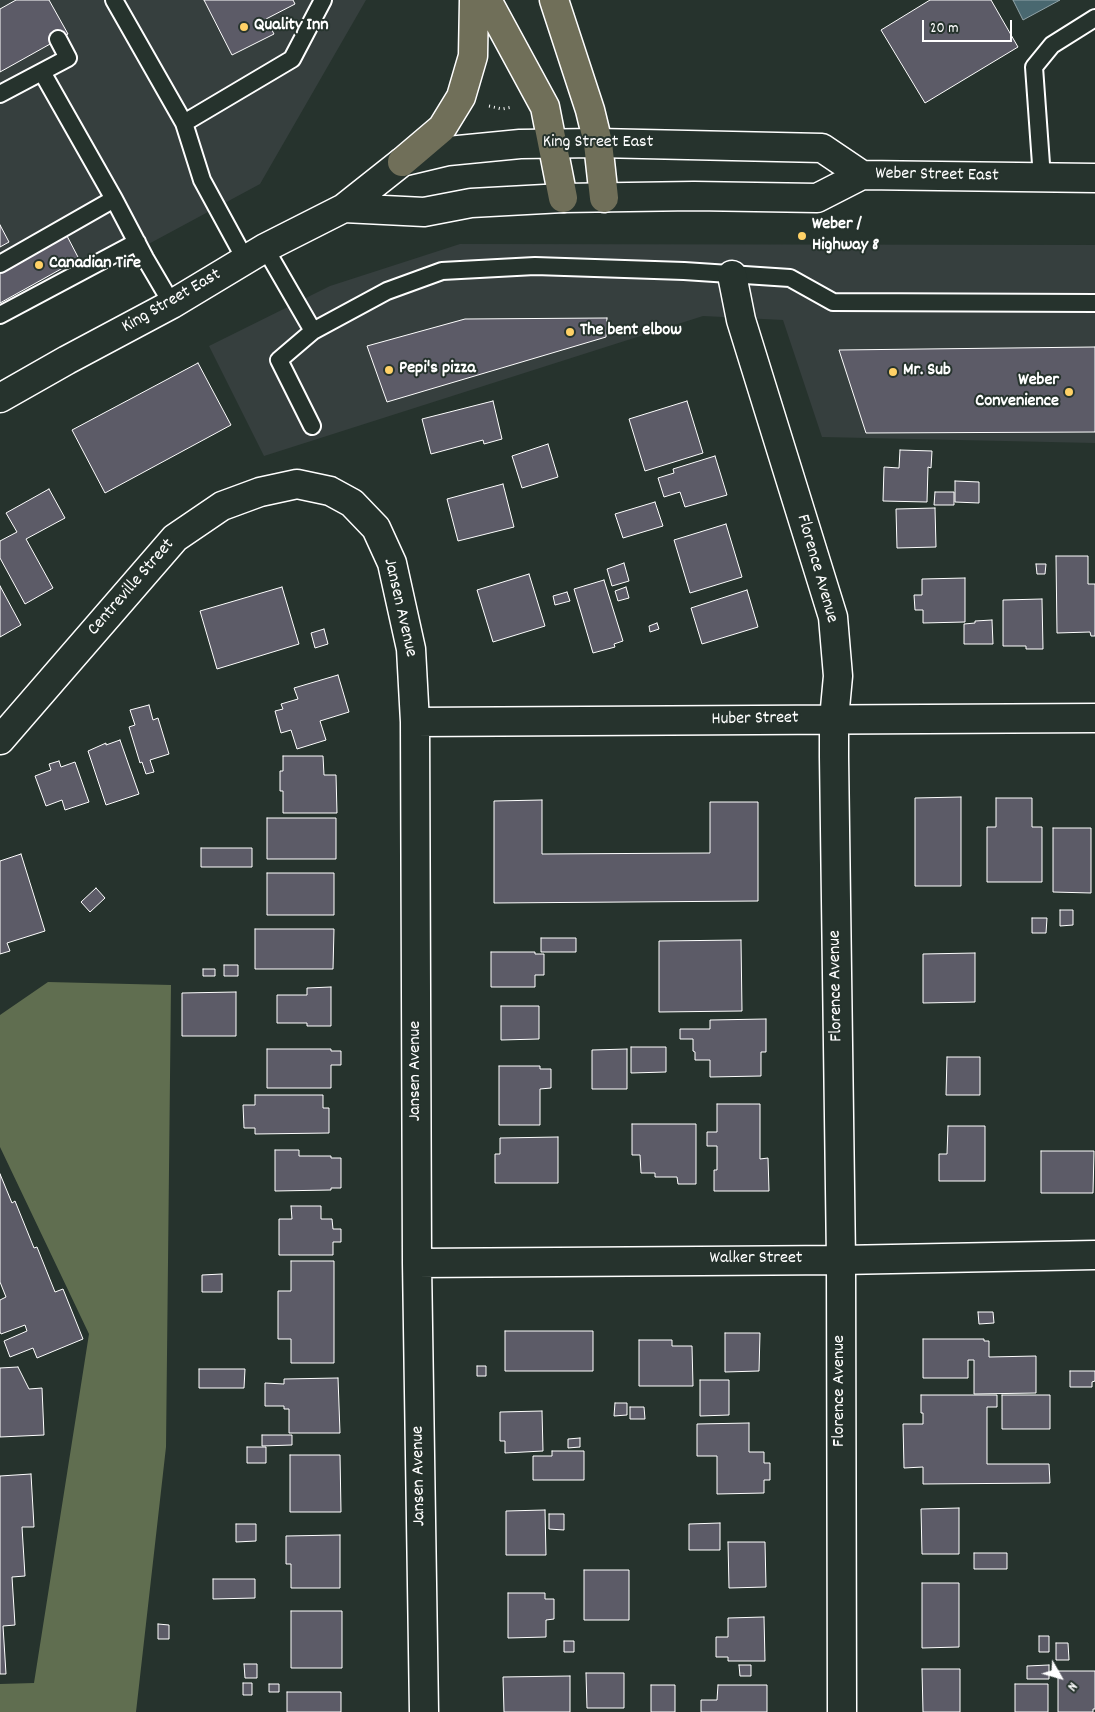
<!DOCTYPE html>
<html>
<head>
<meta charset="utf-8">
<style>
	body { margin:0 }
	#map { position:relative; width:1095px; height:1712px; overflow:hidden; background:#26332d; font-family:Dekko,sans-serif }
	canvas { display:block }
	.north { position:absolute; left:1035px; top:1652px; width:50px; height:50px; -webkit-text-stroke:4px #26332d; paint-order:stroke; rotate:128deg; font-size:14px; font-weight:700; line-height:20px; text-align:center; color:#fff }
	.north::after { content:''; display:block; margin:auto; width:18px; height:22px; background:#fff; clip-path:polygon(50% 0,100% 100%,50% 72%,0 100%) }
	.scale { position:absolute; left:922px; top:20px; width:90px; height:22px; box-sizing:border-box; border:2px solid #fff; border-top:0; padding-left:6px; font-size:15px; line-height:18px; white-space:nowrap; color:#fff; -webkit-text-stroke:4px #26332d; paint-order:stroke }
</style>
</head>
<body>
<div id="map">
<canvas width="1095" height="1712"></canvas>
<div class="north">N</div>
<div class="scale">20 m</div>
</div>
<script>
const g = document.querySelector('canvas').getContext('2d');
g.lineJoin = 'round';
function paint(path, color) { g.fillStyle = color; g.fill(path, 'evenodd'); }
const poly = rows => new Path2D(rows.map(r => 'M' + r).join(''));
function trace(path, color, width, dash) { g.strokeStyle = color; g.lineWidth = width; g.lineCap = dash ? 'butt' : 'round'; g.setLineDash(dash || []); g.stroke(path); }
function label(font, color, halo, rows, align = 'center') {
  g.font = font + ' Dekko,sans-serif'; g.lineWidth = 4; g.setLineDash([]); g.textBaseline = 'middle'; g.strokeStyle = halo; g.fillStyle = color; for (const [text, x, y, turn = 0] of rows) {
    g.save(); g.translate(x, y); g.rotate((+turn || 0) * Math.PI / 180); g.textAlign = isNaN(turn) ? turn : align; if (halo) g.strokeText(text, 0, 0); g.fillText(text, 0, 0); g.restore();
  }
}
paint(poly([
	[0,0,366,0,260,184,0,324],
	[460,244,1095,245,1095,443,822,437,783,320,703,316,264,456,209,346,330,286]
]), '#363f3e');
paint(poly([
	[48,982,171,985,166,1447,136,1712,0,1712,0,1684,34,1683,89,1334,0,1147,0,1015]
]), '#606e50');
const water = poly([
	[1013,0,1060,0,1023,20,1013,0]
]);
paint(water, '#496870');
trace(water, '#92a4a9', 1);
const building = poly([
	[16,0,49,0,68,34,0,72,0,9,16,0],
	[204,0,293,0,295,4,266,19,274,34,232,55,204,0],
	[930,0,991,0,1018,47,925,103,881,30,930,0],
	[0,225,9,242,0,247,0,225],
	[66,234,79,259,0,303,0,270,66,234],
	[607,318,606,337,387,402,367,346,465,319,607,318],
	[1095,347,1095,432,866,433,839,350,1095,347],
	[198,363,231,425,105,493,72,430,198,363],
	[493,401,502,439,484,444,483,440,431,454,422,419,493,401],
	[687,401,703,453,645,471,629,419,687,401],
	[548,444,558,477,522,488,512,456,548,444],
	[900,450,932,451,931,468,928,467,927,502,883,501,884,467,899,468,900,450],
	[715,456,727,495,685,507,680,492,664,497,658,478,674,473,673,469,715,456],
	[955,481,979,482,979,503,955,502,955,481],
	[503,484,514,527,458,541,447,499,503,484],
	[49,489,65,518,26,539,53,588,25,604,0,558,0,541,17,532,6,513,49,489],
	[935,492,954,492,954,505,934,505,935,492],
	[655,502,663,526,623,538,615,514,655,502],
	[935,508,936,547,897,548,896,509,935,508],
	[726,524,742,577,690,593,674,540,726,524],
	[1056,556,1088,556,1088,584,1095,584,1095,636,1091,636,1090,632,1057,633,1056,556],
	[624,563,629,581,612,586,607,569,624,563],
	[1036,564,1046,564,1045,574,1037,574,1036,564],
	[529,574,545,626,493,642,477,590,529,574],
	[965,578,965,622,923,623,923,610,915,610,914,595,922,595,922,579,965,578],
	[604,580,623,641,614,644,615,647,593,653,574,589,604,580],
	[0,586,21,625,0,637,0,586],
	[282,587,299,644,217,669,200,611,282,587],
	[626,587,629,598,618,601,615,591,626,587],
	[747,590,758,627,702,644,691,608,747,590],
	[567,592,570,601,555,605,553,596,567,592],
	[1042,599,1043,649,1026,649,1026,646,1003,646,1003,600,1042,599],
	[992,620,993,644,964,644,964,624,975,623,975,621,992,620],
	[657,623,659,629,650,632,649,626,657,623],
	[324,629,328,644,315,648,311,633,324,629],
	[338,675,349,712,320,721,326,740,297,749,291,730,281,733,275,711,283,709,281,704,298,699,294,688,338,675],
	[149,705,153,720,158,718,169,754,150,760,154,772,146,774,142,762,140,763,129,727,135,725,130,710,149,705],
	[120,740,139,794,106,805,88,751,106,743,106,745,120,740],
	[283,756,323,756,324,775,336,775,337,813,283,813,283,791,280,791,280,771,283,771,283,756],
	[59,761,61,767,75,762,89,802,65,810,62,800,46,806,35,776,51,770,49,764,59,761],
	[961,797,961,886,915,886,915,798,961,797],
	[996,798,1032,798,1032,827,1042,827,1042,882,987,882,987,827,996,827,996,798],
	[542,800,542,854,710,853,710,802,758,802,758,901,494,903,494,801,542,800],
	[267,818,336,818,336,859,267,859,267,818],
	[1053,828,1091,828,1091,893,1053,892,1053,828],
	[201,848,252,848,252,867,201,867,201,848],
	[21,854,45,931,7,943,10,951,0,954,0,861,21,854],
	[267,873,334,873,334,915,267,915,267,873],
	[96,888,105,898,90,912,81,902,96,888],
	[1060,910,1073,910,1073,925,1060,926,1060,910],
	[1032,918,1047,918,1046,933,1032,933,1032,918],
	[255,929,334,929,333,969,255,969,255,929],
	[541,938,576,938,576,952,541,952,541,938],
	[741,940,742,1011,659,1012,659,941,741,940],
	[491,952,535,952,535,954,544,954,544,975,535,975,535,987,491,987,491,952],
	[975,953,975,1002,923,1003,923,954,975,953],
	[224,965,238,965,238,976,224,976,224,965],
	[203,969,215,969,215,976,203,976,203,969],
	[331,987,331,1026,307,1026,307,1023,277,1023,277,995,307,995,307,988,331,987],
	[236,992,236,1036,182,1036,182,993,236,992],
	[501,1006,539,1006,539,1039,501,1040,501,1006],
	[766,1019,766,1052,761,1052,761,1076,710,1077,710,1060,695,1060,695,1052,693,1051,693,1039,680,1039,680,1029,710,1029,710,1020,766,1019],
	[631,1047,666,1047,666,1072,631,1073,631,1047],
	[267,1049,331,1049,331,1051,341,1051,341,1065,331,1065,331,1088,267,1088,267,1049],
	[627,1049,627,1089,592,1089,592,1050,627,1049],
	[947,1057,980,1057,980,1095,946,1095,947,1057],
	[499,1066,540,1066,540,1069,551,1069,551,1088,540,1089,540,1125,499,1125,499,1066],
	[255,1095,323,1095,323,1108,329,1108,329,1133,255,1134,255,1128,244,1128,243,1105,255,1105,255,1095],
	[717,1104,760,1104,760,1159,768,1158,769,1191,714,1191,714,1170,717,1170,717,1146,707,1146,707,1132,717,1132,717,1104],
	[632,1124,696,1124,696,1184,678,1184,677,1177,655,1177,655,1173,641,1173,640,1155,632,1155,632,1124],
	[948,1126,985,1126,985,1181,939,1181,939,1154,947,1154,948,1126],
	[558,1137,558,1183,495,1183,495,1154,500,1154,500,1138,558,1137],
	[275,1150,299,1150,299,1156,331,1156,331,1158,341,1158,341,1188,331,1188,331,1190,275,1191,275,1150],
	[1041,1151,1094,1151,1093,1193,1041,1193,1041,1151],
	[0,1174,12,1203,15,1201,34,1248,37,1247,55,1292,63,1289,83,1339,37,1358,33,1348,10,1357,4,1341,27,1331,25,1325,1,1334,0,1332,0,1300,6,1297,0,1282,0,1174],
	[291,1206,321,1206,321,1219,332,1219,333,1229,341,1229,341,1242,333,1242,333,1255,279,1255,279,1219,292,1219,291,1206],
	[291,1261,334,1261,334,1363,291,1363,291,1339,278,1339,278,1291,291,1291,291,1261],
	[222,1274,222,1292,202,1292,202,1275,222,1274],
	[978,1312,993,1312,994,1323,979,1324,978,1312],
	[505,1331,593,1331,593,1371,505,1371,505,1331],
	[725,1333,760,1333,759,1371,725,1372,725,1333],
	[923,1339,984,1339,984,1341,989,1341,989,1357,1036,1356,1036,1393,974,1394,974,1360,968,1360,968,1378,923,1378,923,1339],
	[639,1340,672,1340,672,1346,692,1346,693,1386,639,1386,639,1340],
	[477,1366,486,1366,486,1376,477,1376,477,1366],
	[18,1367,29,1389,42,1388,44,1435,0,1437,0,1368,18,1367],
	[199,1369,245,1369,244,1388,199,1388,199,1369],
	[1070,1371,1095,1371,1095,1381,1092,1382,1092,1387,1070,1387,1070,1371],
	[338,1378,340,1433,289,1433,289,1409,284,1409,284,1406,265,1406,265,1383,284,1384,284,1379,338,1378],
	[700,1380,729,1380,729,1415,700,1416,700,1380],
	[921,1395,997,1395,997,1407,987,1407,987,1464,1049,1464,1050,1483,923,1484,923,1467,904,1468,903,1424,923,1424,923,1413,921,1413,921,1395],
	[1002,1395,1050,1395,1050,1429,1002,1429,1002,1395],
	[615,1403,627,1403,627,1415,614,1416,615,1403],
	[630,1407,644,1407,645,1419,630,1419,630,1407],
	[542,1411,543,1451,505,1453,505,1441,500,1441,500,1412,542,1411],
	[749,1423,749,1452,764,1452,764,1463,770,1463,770,1480,764,1480,764,1493,717,1494,717,1456,697,1456,697,1424,749,1423],
	[262,1435,292,1435,292,1445,262,1446,262,1435],
	[580,1438,580,1447,568,1448,568,1439,580,1438],
	[247,1447,266,1447,266,1463,247,1463,247,1447],
	[552,1451,584,1451,584,1480,533,1480,533,1456,552,1456,552,1451],
	[290,1455,340,1455,341,1512,290,1512,290,1455],
	[31,1474,34,1527,22,1527,25,1576,12,1577,15,1625,3,1626,6,1674,0,1674,0,1476,31,1474],
	[959,1508,959,1554,922,1554,921,1509,959,1508],
	[545,1510,546,1555,506,1555,506,1511,545,1510],
	[549,1514,564,1514,564,1530,549,1529,549,1514],
	[720,1523,720,1550,689,1550,689,1524,720,1523],
	[236,1524,256,1524,256,1541,236,1542,236,1524],
	[340,1535,340,1588,291,1588,291,1564,286,1564,286,1536,340,1535],
	[728,1542,765,1542,766,1587,729,1588,728,1542],
	[974,1553,1007,1553,1007,1569,974,1569,974,1553],
	[584,1570,629,1570,629,1620,584,1620,584,1570],
	[213,1579,255,1579,255,1598,213,1599,213,1579],
	[922,1583,959,1583,959,1647,922,1648,922,1583],
	[508,1593,545,1593,545,1599,554,1599,554,1619,546,1620,546,1637,508,1638,508,1593],
	[291,1611,342,1611,342,1668,291,1668,291,1611],
	[764,1617,765,1661,728,1661,728,1657,716,1657,716,1637,728,1637,728,1618,764,1617],
	[158,1624,169,1625,169,1639,158,1639,158,1624],
	[1039,1636,1049,1636,1049,1652,1039,1652,1039,1636],
	[564,1641,574,1641,574,1652,564,1652,564,1641],
	[1056,1643,1068,1643,1069,1660,1056,1660,1056,1643],
	[244,1664,257,1664,257,1678,245,1678,244,1664],
	[739,1665,751,1665,751,1676,740,1676,739,1665],
	[1049,1665,1049,1679,1027,1679,1027,1666,1049,1665],
	[922,1669,960,1669,960,1712,923,1712,922,1669],
	[1058,1671,1095,1671,1095,1709,1093,1709,1093,1712,1058,1712,1058,1671],
	[586,1673,624,1673,624,1708,587,1708,586,1673],
	[570,1676,570,1712,504,1712,503,1677,570,1676],
	[243,1683,252,1683,252,1695,243,1695,243,1683],
	[269,1684,279,1684,279,1692,269,1692,269,1684],
	[1015,1684,1048,1684,1048,1712,1015,1712,1015,1684],
	[651,1685,675,1685,675,1712,651,1712,651,1685],
	[718,1685,767,1685,767,1712,701,1712,701,1700,717,1700,718,1685],
	[287,1692,341,1692,341,1712,287,1712,287,1692]
]);
paint(building, '#5c5b67');
trace(building, '#fff', 1);
const service = poly([
	[114,0,184,123,202,180,245,259],
	[42,72,114,199],
	[0,94,68,58,58,39],
	[184,123,292,59,323,0],
	[1042,178,1034,67,1052,45,1095,18],
	[265,248,313,331],
	[0,264,114,199,145,258,172,304],
	[0,315,137,242],
	[312,426,279,360,313,331,387,291,442,271,535,266,684,271,790,278,833,302,1095,303]
]);
const minor = poly([
	[732,275,741,320,833,617,838,676,834,719,834,757,841,1260,842,1712],
	[415,722,1095,718],
	[0,740,175,538,222,506,260,492,297,484,330,491,352,503,376,528,392,563,411,649,415,722,417,1263,424,1712],
	[417,1263,841,1260,1095,1255]
]);
const secondary = poly([
	[344,208,424,212,471,203,563,198,694,196,817,198,862,175,1095,178],
	[0,398,67,360,172,304,265,248,344,208,402,162,448,151,520,144,598,143,822,148,862,175]
]);
const motorway = poly([
	[487,0,545,107,563,198],
	[554,0,590,110,598,143,604,198],
	[402,162,442,128,461,97,473,56,474,0]
]);
trace(service, '#fff', 20);
trace(minor, '#fff', 31);
trace(secondary, '#fff', 31);
trace(motorway, '#fff', 31);
trace(poly([
	[489,106,502,109,512,107]
]), '#fff', 3, [1, 4]);
trace(service, '#26332d', 16);
trace(minor, '#26332d', 28);
trace(secondary, '#26332d', 28);
trace(motorway, '#706f59', 28);
for (const [x, y, r, color] of [
	[244,27,5,"#ffd166"],
	[802,236,5,"#ffd166"],
	[39,265,5,"#ffd166"],
	[570,332,5,"#ffd166"],
	[389,370,5,"#ffd166"],
	[893,372,5,"#ffd166"],
	[1069,392,5,"#ffd166"]
]) { const dot = new Path2D(); dot.arc(x, y, r, 0, 2 * Math.PI); g.fillStyle = color; g.fill(dot); trace(dot, '#26332d', 2); }
label('bold 18px', '#fff', '#26332d', [
	["Quality Inn",254,27],
	["Weber /",812,226],
	["Highway 8",812,247],
	["Canadian Tire",49,265],
	["The bent elbow",580,332],
	["Pepi's pizza",399,370],
	["Mr. Sub",903,372],
	["Weber",1059,382,"right"],
	["Convenience",1059,403,"right"]
], 'left');
label('18px', '#fff', '#26332d', [
	["King Street East",598,144],
	["Weber Street East",937,176,1],
	["King Street East",172,302,-30],
	["Florence Avenue",816,569,74],
	["Centreville Street",132,588,-49],
	["Jansen Avenue",399,608,77],
	["Huber Street",755,720,-1],
	["Florence Avenue",837,986,-91],
	["Jansen Avenue",417,1071,-90],
	["Walker Street",756,1260],
	["Florence Avenue",841,1391,-90],
	["Jansen Avenue",420,1476,-91]
]);
</script>
</body>
</html>
